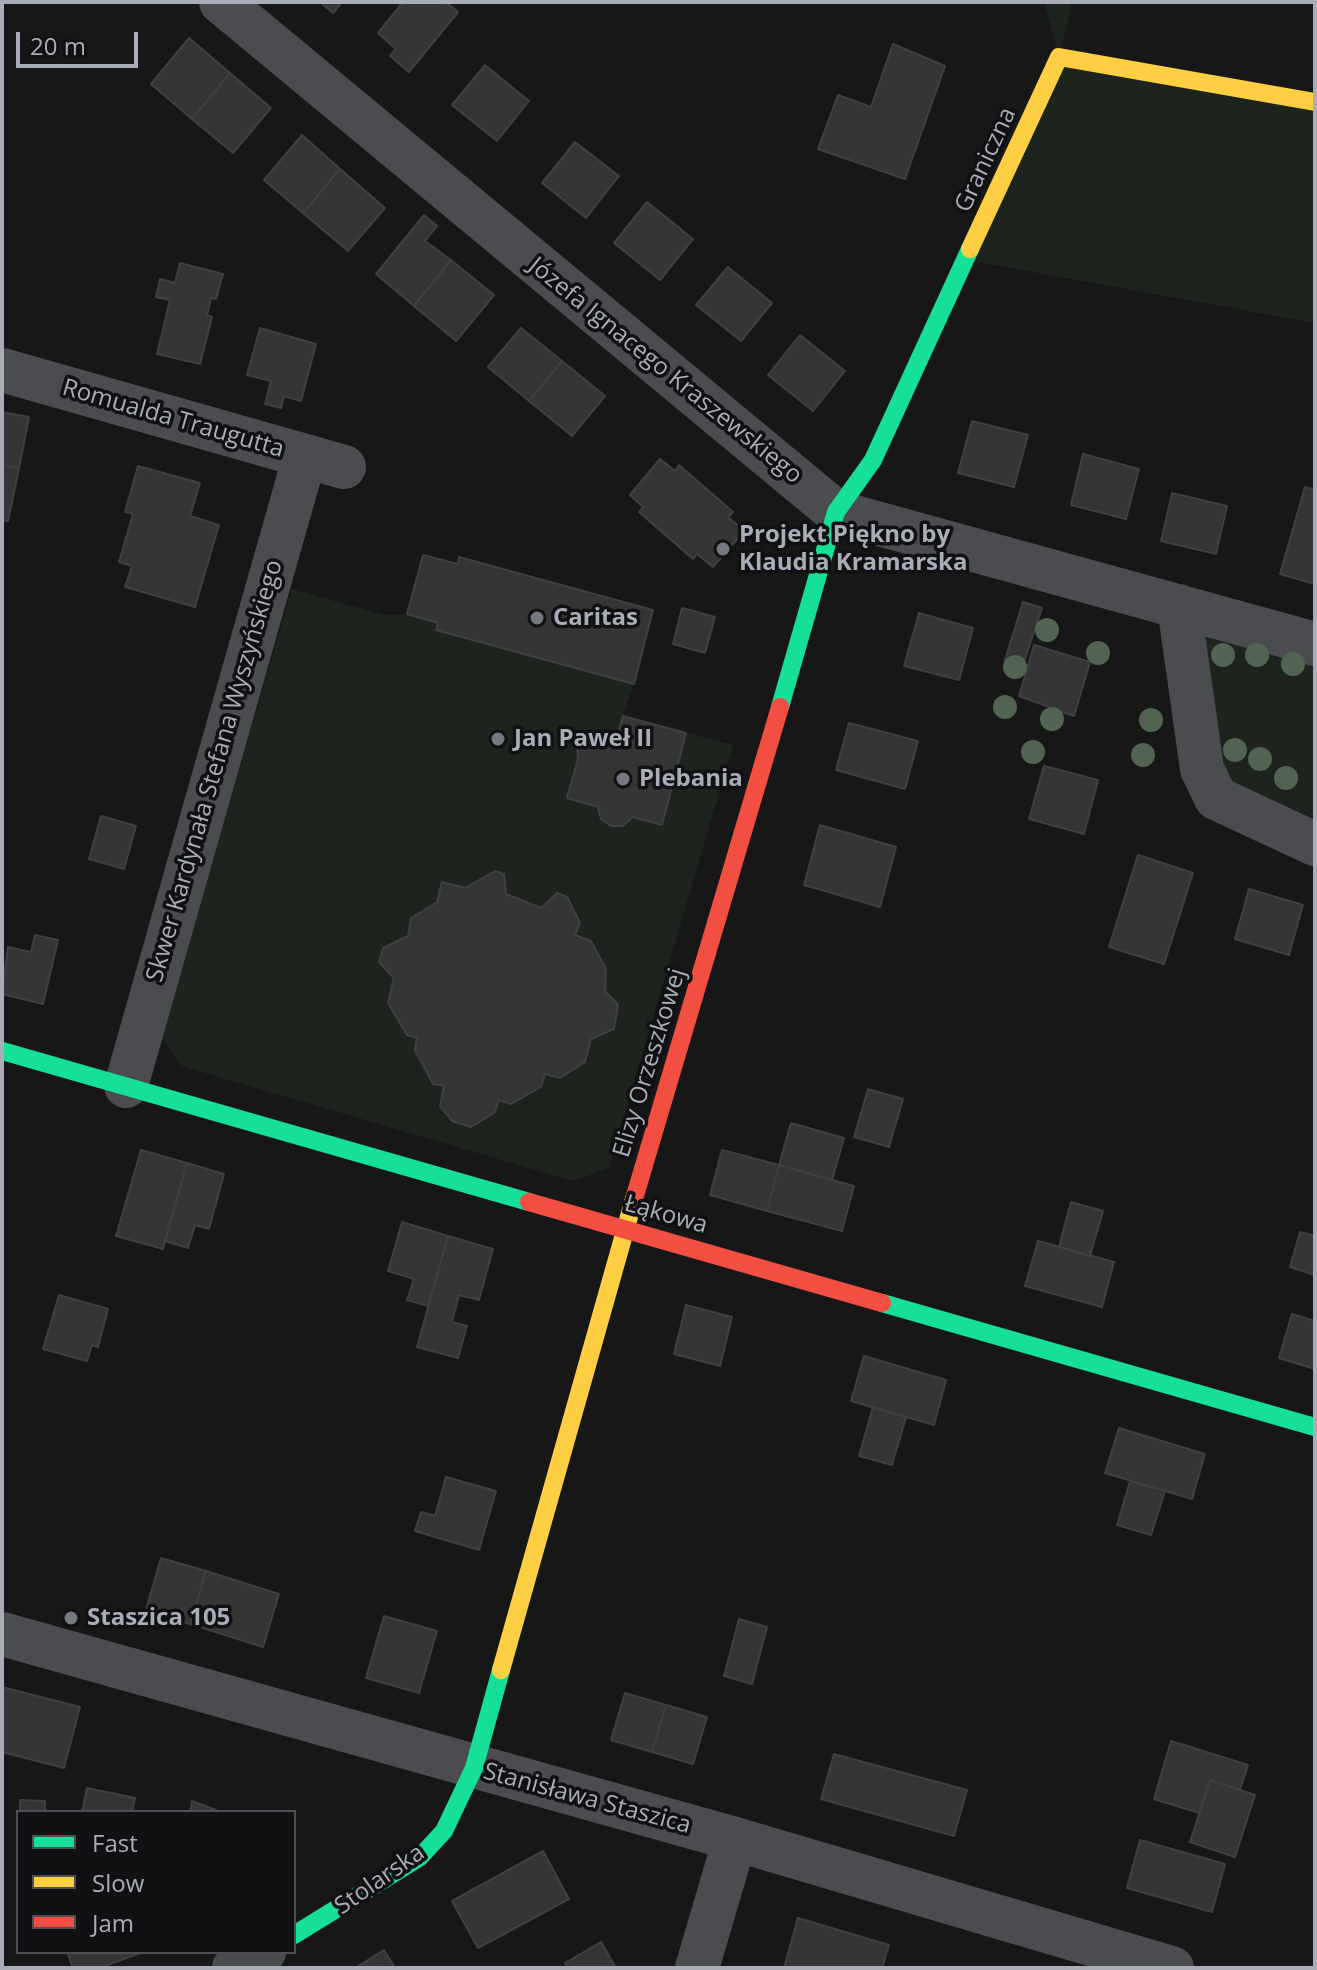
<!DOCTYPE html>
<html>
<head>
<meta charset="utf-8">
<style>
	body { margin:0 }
	#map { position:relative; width:1317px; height:1970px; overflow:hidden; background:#171717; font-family:"Open Sans",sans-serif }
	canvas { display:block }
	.frame { position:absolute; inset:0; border:4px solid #a8adb8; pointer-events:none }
	.legend { position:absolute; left:16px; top:1810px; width:280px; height:144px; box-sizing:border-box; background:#111113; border:2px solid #4d4f55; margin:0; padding:10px 14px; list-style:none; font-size:24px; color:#a8adb8 }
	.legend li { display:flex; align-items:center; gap:16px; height:40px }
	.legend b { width:40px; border:2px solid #4d4f55 }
	.scale { position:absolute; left:16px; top:32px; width:122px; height:36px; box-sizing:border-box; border:4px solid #a8adb8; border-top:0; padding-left:10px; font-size:24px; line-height:28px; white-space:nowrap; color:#a8adb8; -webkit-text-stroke:6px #111113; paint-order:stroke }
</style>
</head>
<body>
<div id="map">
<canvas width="1317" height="1970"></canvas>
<div class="frame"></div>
<ul class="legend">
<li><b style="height:10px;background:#16e098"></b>Fast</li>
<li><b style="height:10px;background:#ffcf43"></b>Slow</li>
<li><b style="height:10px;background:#f24e42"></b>Jam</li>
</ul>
<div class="scale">20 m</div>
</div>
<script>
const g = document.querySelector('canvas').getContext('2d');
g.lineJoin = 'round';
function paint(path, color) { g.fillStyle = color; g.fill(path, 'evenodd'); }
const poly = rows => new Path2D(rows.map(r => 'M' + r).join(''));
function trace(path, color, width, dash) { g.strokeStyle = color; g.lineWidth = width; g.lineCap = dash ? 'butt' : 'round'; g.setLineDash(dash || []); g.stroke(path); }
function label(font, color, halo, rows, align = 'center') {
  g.font = font + ' "Open Sans",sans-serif'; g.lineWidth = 7; g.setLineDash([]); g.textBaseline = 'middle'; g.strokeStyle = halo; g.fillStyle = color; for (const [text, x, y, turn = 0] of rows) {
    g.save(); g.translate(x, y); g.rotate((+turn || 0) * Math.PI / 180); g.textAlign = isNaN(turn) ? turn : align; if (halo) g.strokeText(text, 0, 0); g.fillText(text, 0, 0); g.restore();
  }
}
paint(poly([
	[1044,2,1072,2,1059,57,1315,102,1315,323,966,260,1059,57],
	[292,589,384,615,407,614,438,623,634,684,623,716,733,745,609,1168,573,1181,181,1066,161,1035],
	[1209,633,1315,661,1315,825,1227,785,1202,642]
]), '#1d241e');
const building = poly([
	[320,2,342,2,333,13,320,2],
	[403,2,446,2,458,12,409,72,390,56,396,49,378,33,403,2],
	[189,38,230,73,192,119,151,84,189,38],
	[893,44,945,66,905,179,818,149,838,95,871,107,893,44],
	[485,65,529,101,497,141,452,105,485,65],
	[230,73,271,108,233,153,192,119,230,73],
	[302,135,340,169,303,213,264,180,302,135],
	[575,142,619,176,586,218,542,183,575,142],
	[340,169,385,208,348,251,303,213,340,169],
	[647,202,693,239,660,280,614,243,647,202],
	[424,215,437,226,425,241,451,260,414,306,376,274,424,215],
	[451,260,494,295,456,341,414,306,451,260],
	[180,263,223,274,216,299,211,298,207,315,212,317,200,364,157,354,170,300,156,297,160,279,175,283,180,263],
	[728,267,772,303,741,341,696,305,728,267],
	[260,328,316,344,301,401,284,396,281,408,265,404,271,381,247,375,260,328],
	[521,328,562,361,529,401,488,367,521,328],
	[800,335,845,371,813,411,768,375,800,335],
	[562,361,605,396,572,436,529,401,562,361],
	[2,412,29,417,19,468,2,465,2,412],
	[972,421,1028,435,1014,487,958,473,972,421],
	[1083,454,1139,469,1126,519,1071,505,1083,454],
	[660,459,675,471,679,465,733,512,728,517,744,531,713,567,697,554,693,559,639,512,643,507,630,495,660,459],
	[2,465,19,468,8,521,2,520,2,465],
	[138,466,200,483,190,516,219,525,195,607,125,587,132,566,119,562,133,514,125,512,138,466],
	[1305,487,1315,490,1315,584,1280,574,1305,487],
	[1172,493,1227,506,1216,554,1161,541,1172,493],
	[423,555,458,564,459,557,653,610,634,684,436,630,438,623,407,614,423,555],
	[1023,602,1042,608,1023,665,1005,660,1023,602],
	[682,608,715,617,705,653,673,644,682,608],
	[919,613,973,628,959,680,904,666,919,613],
	[1034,645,1090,662,1074,716,1019,696,1034,645],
	[623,716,686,733,662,825,632,817,623,826,611,826,601,819,598,807,567,798,578,759,577,744,584,736,615,744,623,716],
	[849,723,918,741,905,789,836,770,849,723],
	[1044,766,1098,780,1084,834,1029,819,1044,766],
	[101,816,136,826,124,869,89,859,101,816],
	[820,825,896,847,880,907,804,885,820,825],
	[1138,855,1193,873,1164,964,1109,947,1138,855],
	[495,871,504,874,506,894,541,908,557,893,567,897,580,923,575,935,591,941,606,969,605,991,618,1005,614,1029,591,1039,585,1062,560,1078,545,1074,541,1087,511,1104,499,1100,494,1113,471,1127,452,1121,440,1106,444,1086,433,1084,415,1050,417,1038,407,1035,388,1003,394,978,379,962,383,948,408,936,411,918,437,902,442,882,465,888,495,871],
	[1249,889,1303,905,1289,955,1235,939,1249,889],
	[35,935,58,940,43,1004,2,994,8,947,31,952,35,935],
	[868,1089,903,1099,889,1147,854,1137,868,1089],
	[791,1123,844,1138,832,1180,779,1165,791,1123],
	[141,1150,187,1163,163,1249,116,1236,141,1150],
	[722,1150,779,1165,767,1211,710,1195,722,1150],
	[187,1163,224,1174,209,1229,195,1225,188,1248,165,1241,187,1163],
	[779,1165,854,1186,842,1231,767,1211,779,1165],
	[1071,1202,1103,1211,1090,1256,1059,1247,1071,1202],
	[402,1222,448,1236,428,1306,407,1300,414,1279,388,1271,402,1222],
	[1300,1232,1315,1236,1315,1275,1290,1267,1300,1232],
	[448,1236,493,1249,479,1300,459,1295,452,1322,467,1326,458,1358,417,1347,448,1236],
	[1038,1241,1114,1262,1102,1307,1025,1286,1038,1241],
	[59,1295,108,1309,98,1347,92,1345,87,1361,43,1349,59,1295],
	[686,1305,732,1317,720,1366,674,1354,686,1305],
	[1292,1314,1315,1321,1315,1369,1279,1358,1292,1314],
	[864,1356,946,1380,934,1425,851,1401,864,1356],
	[873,1407,906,1417,892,1465,859,1456,873,1407],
	[1119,1428,1205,1454,1192,1499,1105,1473,1119,1428],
	[446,1477,496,1491,479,1550,415,1531,421,1512,435,1516,446,1477],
	[1130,1481,1165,1491,1151,1535,1117,1525,1130,1481],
	[161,1558,206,1571,190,1624,145,1613,161,1558],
	[206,1571,279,1594,263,1647,190,1624,206,1571],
	[384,1616,437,1631,419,1693,366,1678,384,1616],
	[739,1619,767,1627,752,1684,724,1676,739,1619],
	[2,1687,80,1707,64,1768,2,1752,2,1687],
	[625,1693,666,1705,652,1752,611,1740,625,1693],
	[666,1705,707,1717,693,1764,652,1752,666,1705],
	[1171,1741,1248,1765,1240,1790,1210,1780,1199,1813,1154,1799,1171,1741],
	[834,1754,967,1790,954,1836,821,1799,834,1754],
	[1210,1780,1255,1795,1235,1857,1190,1842,1210,1780],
	[87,1788,135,1798,132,1812,82,1812,87,1788],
	[20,1800,45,1801,45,1812,20,1812,20,1800],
	[192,1801,221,1812,190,1812,192,1801],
	[1140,1840,1225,1864,1212,1912,1127,1888,1140,1840],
	[543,1851,569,1899,478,1948,452,1901,543,1851],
	[798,1918,889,1945,882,1968,784,1968,798,1918],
	[601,1942,615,1966,568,1968,565,1963,601,1942],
	[384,1950,395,1968,355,1968,384,1950],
	[67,1952,143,1952,99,1968,73,1968,67,1952]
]);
paint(building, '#353536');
trace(building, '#3f4043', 2);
trace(poly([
	[221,2,836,512,1315,644],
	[2,370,344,467],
	[1179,606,1202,769,1216,798,1315,844],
	[126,1086,305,456],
	[2,1634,735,1839,1172,1968],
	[234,1968,264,1952],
	[697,1968,735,1839]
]), '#4b4c50', 44);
trace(poly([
	[780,707,836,512,873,460,970,249],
	[2,1051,529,1202],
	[882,1303,1315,1427],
	[294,1935,420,1857,444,1831,474,1768,501,1670]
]), '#16e098', 18);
trace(poly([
	[970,249,1059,57,1315,102],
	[501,1670,634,1199]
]), '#ffcf43', 18);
trace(poly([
	[634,1199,780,707],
	[529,1202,882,1303]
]), '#f24e42', 18);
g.fillStyle = '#506451';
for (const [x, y] of [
	[1047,630],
	[1098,653],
	[1223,655],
	[1257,655],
	[1293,664],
	[1015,667],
	[1005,707],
	[1052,719],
	[1151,720],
	[1235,750],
	[1033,752],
	[1143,755],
	[1260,759],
	[1286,778]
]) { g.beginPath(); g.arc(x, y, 12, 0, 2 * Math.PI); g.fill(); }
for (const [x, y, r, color] of [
	[723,549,8,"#757880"],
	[537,618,8,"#757880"],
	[498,739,8,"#757880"],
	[623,779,8,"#757880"],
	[71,1618,8,"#757880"]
]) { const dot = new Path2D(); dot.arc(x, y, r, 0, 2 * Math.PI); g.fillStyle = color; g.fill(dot); trace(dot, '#111113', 3); }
label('24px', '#a8adb8', '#111113', [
	["Graniczna",986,160,-65],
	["Józefa Ignacego Kraszewskiego",665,371,39],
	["Romualda Traugutta",173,419,16],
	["Skwer Kardynała Stefana Wyszyńskiego",215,771,-74],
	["Elizy Orzeszkowej",650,1063,-73],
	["Łąkowa",666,1215,16],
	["Stanisława Staszica",587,1799,15],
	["Stolarska",380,1880,-35]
]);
label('bold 24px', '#a8adb8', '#111113', [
	["Projekt Piękno by",739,535],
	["Klaudia Kramarska",739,563],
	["Caritas",553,618],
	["Jan Paweł II",514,739],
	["Plebania",639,779],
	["Staszica 105",87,1618]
], 'left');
</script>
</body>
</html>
